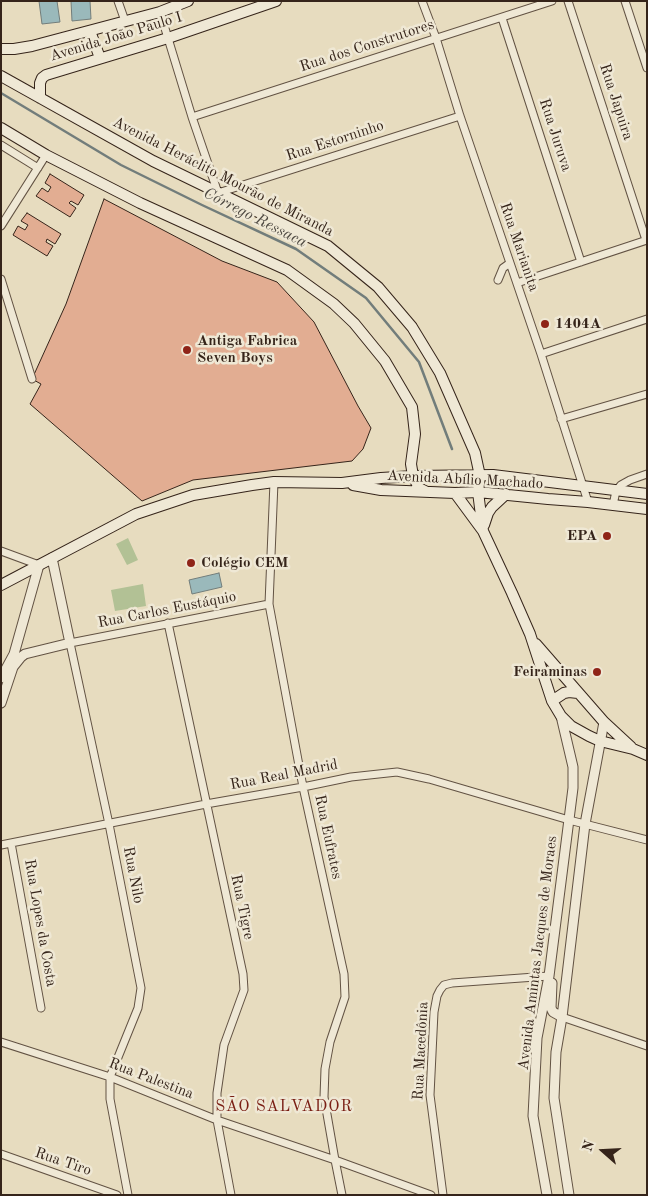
<!DOCTYPE html>
<html>
<head>
<meta charset="utf-8">
<style>
	body { margin:0 }
	#map { position:relative; width:648px; height:1196px; overflow:hidden; background:#e7dcbf; font-family:"Old Standard TT",serif }
	canvas { display:block }
	.frame { position:absolute; inset:0; border:2px solid #35241a; pointer-events:none }
	.north { position:absolute; left:578px; top:1126px; width:50px; height:50px; -webkit-text-stroke:4px #efe8d5; paint-order:stroke; rotate:289deg; font-size:14px; font-weight:700; line-height:20px; text-align:center; color:#35241a }
	.north::after { content:''; display:block; margin:auto; width:18px; height:22px; background:#35241a; clip-path:polygon(50% 0,100% 100%,50% 72%,0 100%) }
</style>
</head>
<body>
<div id="map">
<canvas width="648" height="1196"></canvas>
<div class="frame"></div>
<div class="north">N</div>
</div>
<script>
const g = document.querySelector('canvas').getContext('2d');
g.lineJoin = 'round';
function paint(path, color) { g.fillStyle = color; g.fill(path, 'evenodd'); }
const poly = rows => new Path2D(rows.map(r => 'M' + r).join(''));
function trace(path, color, width, dash) { g.strokeStyle = color; g.lineWidth = width; g.lineCap = dash ? 'butt' : 'round'; g.setLineDash(dash || []); g.stroke(path); }
function label(font, color, halo, rows, align = 'center') {
  g.font = font + ' "Old Standard TT",serif'; g.lineWidth = 5; g.setLineDash([]); g.textBaseline = 'middle'; g.strokeStyle = halo; g.fillStyle = color; for (const [text, x, y, turn = 0] of rows) {
    g.save(); g.translate(x, y); g.rotate((+turn || 0) * Math.PI / 180); g.textAlign = isNaN(turn) ? turn : align; if (halo) g.strokeText(text, 0, 0); g.fillText(text, 0, 0); g.restore();
  }
}
paint(poly([
	[128,538,138,560,127,565,116,544],
	[143,584,146,606,115,611,111,590]
]), '#b2c195');
const water = poly([
	[39,1,57,1,60,22,42,24,39,1],
	[71,1,90,1,91,19,72,21,71,1],
	[219,573,222,587,192,594,189,580,219,573]
]);
paint(water, '#9ab9bb');
trace(water, '#727d7b', 1);
trace(poly([
	[1,93,121,165,202,205,296,249,366,298,419,362,452,449]
]), '#727d7b', 2.5);
const building = poly([
	[50,174,84,195,78,205,71,201,69,203,76,208,70,217,36,196,42,188,48,192,51,187,45,183,50,174],
	[104,199,222,261,277,282,314,322,358,406,371,428,363,449,352,461,193,480,142,501,30,404,41,384,32,379,66,304,104,199],
	[27,213,61,234,55,244,47,239,46,242,53,246,47,256,13,235,18,226,25,230,28,225,21,221,27,213]
]);
paint(building, '#e2ad92');
trace(building, '#35241a', 1);
const minor = poly([
	[118,1,125,21],
	[422,1,436,38,460,116,541,354,588,502],
	[568,1,646,240],
	[625,1,647,68],
	[160,12,192,117,218,193,460,116],
	[502,18,581,262],
	[192,117,552,1],
	[1,145,38,168],
	[1,226,46,155],
	[1,279,32,379],
	[498,280,503,268,510,263],
	[517,283,647,240],
	[541,354,647,319],
	[561,419,647,394],
	[274,482,269,604,303,787,344,974,345,997,330,1042,325,1069,324,1097,335,1160,342,1195],
	[613,505,616,491,621,485,630,480,647,474],
	[1,551,39,565],
	[168,623,243,974,244,990,224,1045,217,1093,217,1120,231,1195],
	[11,843,41,1008],
	[1,845,206,804,303,787,351,777,397,772,429,779,569,820,647,840],
	[562,1017,647,1046],
	[1,1042,110,1077,217,1120,335,1160,431,1195],
	[1,1154,117,1195],
	[128,1195,110,1099,110,1077,138,1008,141,988,109,824,70,643,269,604],
	[443,1195,430,1095,434,1012,437,996,440,990,444,985,452,983,549,976]
]);
const tertiary = poly([
	[1,678,14,654,39,565],
	[1,703,13,667,21,657,25,654,70,643,52,558],
	[552,983,551,1008,553,1012,562,1017],
	[547,1195,533,1116,537,1038,549,976,573,788,573,767,561,716],
	[569,1195,554,1098,556,1052,562,1017,585,824,604,722]
]);
const secondary = poly([
	[90,31,100,58],
	[1,49,14,49,32,46,160,12,188,1],
	[1,76,153,161,328,246,378,287,412,327,440,373,475,453,480,476,478,492,483,531],
	[40,98,40,83,42,78,46,75,168,38,276,1],
	[1,128,46,155,140,203,287,270,334,304,354,323,385,361,412,407,415,434,411,464,413,476,419,488,427,492],
	[353,485,381,490,455,493,478,492,548,499,588,502,647,509],
	[455,493,483,531,512,593,530,634,552,701,561,716,571,726,589,736,600,741,633,749,647,755],
	[484,525,488,513,492,507,506,494],
	[1,585,136,514,193,495,252,485,274,482,342,483,381,478,413,476,493,475,647,494],
	[536,644,604,722,631,747],
	[552,701,564,693,569,692,578,693]
]);
trace(minor, '#625243', 9);
trace(tertiary, '#625243', 11);
trace(secondary, '#35241a', 12);
trace(minor, '#efe8d5', 7);
trace(tertiary, '#efe8d5', 9);
trace(secondary, '#efe8d5', 10);
for (const [x, y, r, color] of [
	[545,324,5,"#8f2418"],
	[187,350,5,"#8f2418"],
	[607,536,5,"#8f2418"],
	[191,563,5,"#8f2418"],
	[597,672,5,"#8f2418"]
]) { const dot = new Path2D(); dot.arc(x, y, r, 0, 2 * Math.PI); g.fillStyle = color; g.fill(dot); trace(dot, '#efe8d5', 2); }
label('15px', '#35241a', '#efe8d5', [
	["Avenida João Paulo I",116,37,-17],
	["Rua dos Construtores",367,46,-18],
	["Rua Japuira",616,102,72],
	["Rua Juruva",555,135,72],
	["Rua Estorninho",335,141,-18],
	["Avenida Heráclito Mourão de Miranda",223,177,27],
	["Rua Marianita",519,247,71],
	["Avenida Abílio Machado",465,480,3],
	["Rua Carlos Eustáquio",167,610,-11],
	["Rua Real Madrid",284,775,-11],
	["Rua Eufrates",328,837,78],
	["Rua Nilo",133,875,79],
	["Rua Tigre",242,907,78],
	["Rua Lopes da Costa",40,923,80],
	["Avenida Amintas Jacques de Moraes",538,953,-83],
	["Rua Macedônia",421,1051,-87],
	["Rua Palestina",151,1079,21],
	["Rua Tiro",63,1162,19]
]);
label('bold 15px', '#35241a', '#efe8d5', [
	["1404A",555,324],
	["Antiga Fabrica",197,341],
	["Seven Boys",197,358],
	["EPA",597,536,"right"],
	["Colégio CEM",201,563],
	["Feiraminas",587,672,"right"]
], 'left');
label('italic 16px', '#4e4942', '#efe8d5', [
	["Córrego Ressaca",255,218,27]
]);
g.letterSpacing = '1px';
label('16px', '#7a1f14', '#efe8d5', [
	["SÃO SALVADOR",284,1107]
]);
g.letterSpacing = '0px';
</script>
</body>
</html>
